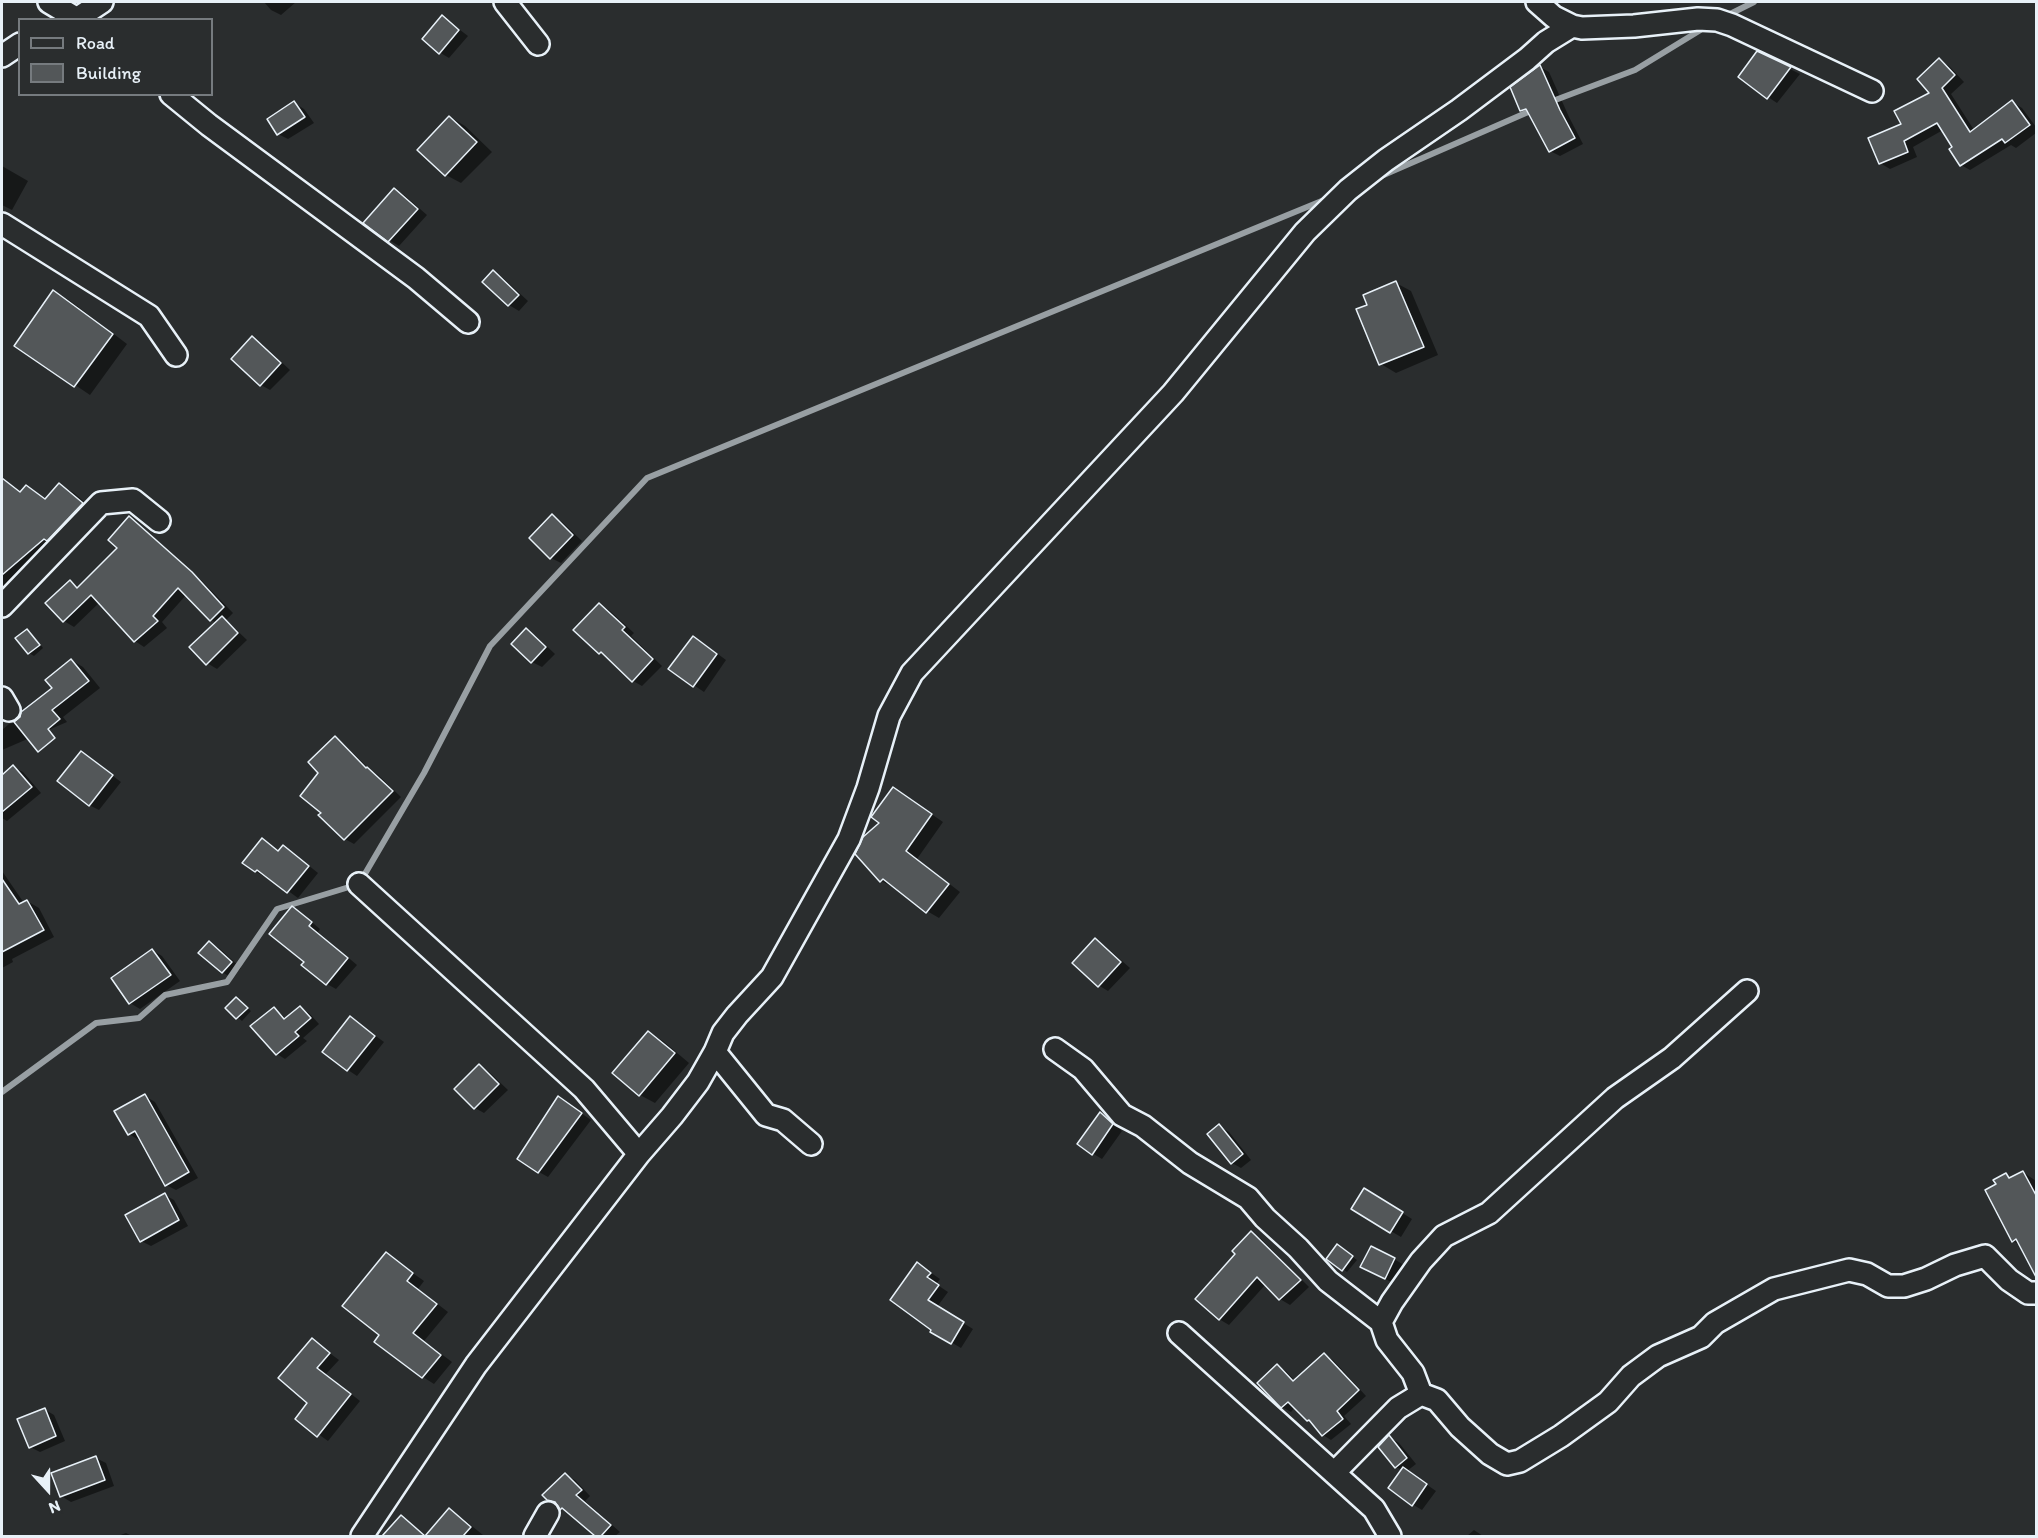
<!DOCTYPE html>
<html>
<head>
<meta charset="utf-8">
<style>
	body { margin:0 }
	#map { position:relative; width:2038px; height:1538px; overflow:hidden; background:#2a2d2e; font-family:Itim,sans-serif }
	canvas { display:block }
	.frame { position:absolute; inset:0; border:3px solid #e8f1f8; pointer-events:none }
	.legend { position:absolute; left:18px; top:18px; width:195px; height:78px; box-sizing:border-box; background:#2a2d2e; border:2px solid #767b7f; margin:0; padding:8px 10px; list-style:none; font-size:18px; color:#e8f1f8 }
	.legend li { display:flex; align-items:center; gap:12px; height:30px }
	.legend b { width:30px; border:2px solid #767b7f }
	.north { position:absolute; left:18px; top:1460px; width:60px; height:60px; -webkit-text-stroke:4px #2a2d2e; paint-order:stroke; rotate:159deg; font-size:16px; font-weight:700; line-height:24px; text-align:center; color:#e8f1f8 }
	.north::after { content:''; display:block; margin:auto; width:21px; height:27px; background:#e8f1f8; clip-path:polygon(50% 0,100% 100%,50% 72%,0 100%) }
</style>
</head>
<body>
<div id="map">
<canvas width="2038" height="1538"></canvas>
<div class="frame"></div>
<ul class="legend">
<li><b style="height:8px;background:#2a2d2e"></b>Road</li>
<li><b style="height:16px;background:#535759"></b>Building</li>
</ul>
<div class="north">N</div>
</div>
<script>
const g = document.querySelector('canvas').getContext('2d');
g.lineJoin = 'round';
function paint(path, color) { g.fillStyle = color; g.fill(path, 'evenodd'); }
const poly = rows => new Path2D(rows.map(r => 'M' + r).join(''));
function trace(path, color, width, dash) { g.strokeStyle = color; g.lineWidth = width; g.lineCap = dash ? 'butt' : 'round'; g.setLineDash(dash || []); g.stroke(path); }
paint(poly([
	[264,2,296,2,281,15,271,10],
	[443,17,468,36,449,58,439,52],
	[1758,53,1800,74,1777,103,1768,97],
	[1939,60,1949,66,1964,82,1951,94,1974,130,2012,102,2022,108,2036,127,2036,133,2016,148,2011,145,1970,170,1961,165,1954,148,1943,130,1913,147,1917,157,1890,169,1880,163,1903,125,1932,93],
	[1540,67,1549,72,1569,117,1583,144,1560,156,1550,151,1531,116,1522,110],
	[294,103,304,109,314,123,288,139,278,134],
	[450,117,465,126,492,152,461,183,446,175],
	[2,166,28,181,12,210,2,205],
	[394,190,404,195,427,215,399,246,389,240],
	[493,272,503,278,528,301,519,311,509,305,484,281],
	[1396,283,1411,291,1438,355,1396,373,1381,364],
	[54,292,69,300,127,344,90,395,16,345],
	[253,338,262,344,290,370,270,390,261,385],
	[2,477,22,493,26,487,47,499,59,484,74,493,96,512,2,594],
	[552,516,562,522,582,541,561,563,551,558],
	[129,518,139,524,201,580,233,613,226,620,247,640,217,669,207,663,217,623,211,620,187,594,162,622,167,628,144,647,135,641,100,602,74,627,64,621,47,603,70,582,80,588,119,548],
	[599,604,609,610,634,633,631,636,662,666,642,686,633,681,609,658,600,653],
	[526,630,536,636,555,654,542,667,532,662],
	[27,631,31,633,43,648,34,656,29,653,17,638],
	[703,643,726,660,704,692,670,669],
	[71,660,83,667,100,688,63,717,67,722,2,750,2,730,9,724,17,722,22,713,54,688],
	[335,738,344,744,370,770,377,774,401,797,354,844,345,839,323,813,320,773],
	[82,753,121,782,99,810,89,805],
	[13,767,23,772,41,793,7,821,2,818,2,777],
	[905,796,943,822,917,859,960,892,939,918,927,911,895,886,893,887,881,881,882,822],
	[262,840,280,852,293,853,318,873,298,898,266,875,265,877,255,871],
	[2,871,24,903,27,901,39,908,54,937,12,959,13,962,2,968],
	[302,914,320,929,318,932,357,965,336,989,327,984,306,962],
	[1096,940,1105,946,1130,968,1108,991,1098,985],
	[209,943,219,948,241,968,232,978,222,972],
	[152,950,162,956,180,981,140,1009,130,1003,113,979],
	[236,998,251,1011,242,1021,227,1008],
	[274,1008,287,1019,300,1008,309,1013,319,1024,303,1038,307,1041,285,1059,277,1054],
	[351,1018,384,1042,357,1076,348,1070],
	[648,1032,663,1041,689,1063,655,1103,640,1095],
	[479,1066,489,1072,508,1090,484,1113,475,1108],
	[145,1096,155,1102,198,1178,176,1190,166,1185,141,1139,139,1140,129,1134],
	[568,1104,591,1120,548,1177,539,1172],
	[1101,1114,1110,1119,1122,1131,1102,1159,1092,1153],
	[1219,1126,1229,1132,1251,1160,1241,1168,1232,1163],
	[2023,1172,2036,1181,2036,1275,2021,1246,2013,1241,1998,1185,2006,1175,2012,1178],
	[1365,1190,1412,1219,1401,1237,1353,1209],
	[165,1195,174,1200,188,1226,151,1246,141,1241],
	[1252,1233,1261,1239,1309,1287,1290,1305,1280,1299,1266,1284,1229,1325,1219,1319,1237,1254],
	[1342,1249,1357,1260,1347,1272,1343,1269],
	[386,1254,424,1281,418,1289,448,1312,424,1341,452,1362,434,1384,423,1377,382,1335],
	[1394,1259,1404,1265,1395,1284,1372,1272],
	[927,1270,940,1279,936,1284,948,1292,937,1307,973,1329,961,1348,932,1331,933,1329,892,1300],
	[312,1340,339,1360,326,1374,360,1401,328,1441,297,1419,309,1403],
	[1325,1355,1333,1360,1366,1396,1344,1416,1351,1424,1331,1440,1323,1435,1314,1424,1295,1407,1291,1412,1282,1407,1260,1383,1277,1366,1286,1371,1295,1381],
	[44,1409,54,1415,65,1441,40,1452,30,1447],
	[1389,1437,1399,1443,1416,1464,1407,1471,1436,1491,1422,1510,1412,1504,1402,1470,1396,1467],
	[96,1458,106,1463,114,1486,71,1502,61,1496],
	[565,1475,575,1480,590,1496,585,1501,620,1532,615,1536,597,1536,571,1514,548,1499],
	[449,1510,462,1518,483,1535,384,1536,401,1517,427,1536],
	[1474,1530,1483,1536,1484,1536,1467,1536],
	[126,1533,132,1536,118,1536]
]), '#0007');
trace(poly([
	[1724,17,1754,2],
	[1550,102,1635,70,1707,26],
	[1379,177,1535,109],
	[2,1092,96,1023,139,1018,165,995,227,982,277,909,359,884,424,773,490,646,647,478,1329,198]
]), '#989fa3', 6);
const building = poly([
	[442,15,459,30,439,54,422,39,442,15],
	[1757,51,1791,67,1767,99,1738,77,1757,51],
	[1939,58,1955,75,1942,88,1970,132,2012,100,2030,125,2005,143,2002,139,1960,166,1949,149,1952,147,1937,123,1904,141,1908,152,1879,164,1868,138,1901,124,1894,111,1929,93,1917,79,1939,58],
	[1540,65,1560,110,1575,138,1549,152,1526,109,1520,111,1510,87,1540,65],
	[294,101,305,117,277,135,267,119,294,101],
	[449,116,477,142,445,176,417,150,449,116],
	[394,188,418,209,388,242,363,223,394,188],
	[493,270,519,295,508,306,482,282,493,270],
	[1396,281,1424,347,1379,365,1356,309,1367,305,1363,295,1396,281],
	[53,290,113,334,74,387,14,346,53,290],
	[252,336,281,363,260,386,231,359,252,336],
	[2,478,20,492,26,485,45,499,59,483,83,503,47,541,44,539,2,575,2,478],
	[552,514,573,535,550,559,529,538,552,514],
	[129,516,192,572,224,607,210,621,178,588,153,616,158,621,134,642,91,595,63,622,45,603,70,580,77,588,117,548,108,540,129,516],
	[599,603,625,627,622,630,653,659,632,682,601,652,599,654,573,630,599,603],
	[222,616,238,633,206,665,189,647,222,616],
	[526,628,546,647,531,663,511,644,526,628],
	[27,629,40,645,28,654,15,638,27,629],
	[693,636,717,654,693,687,668,669,693,636],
	[71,659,89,681,52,710,60,719,48,729,55,738,38,752,14,722,20,717,21,712,52,688,45,680,71,659],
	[335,736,366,768,367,767,393,791,344,840,318,815,321,813,300,796,318,773,308,762,335,736],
	[81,751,113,775,89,806,57,781,81,751],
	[13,765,32,787,2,812,2,775,13,765],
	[893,787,932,814,906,851,949,884,926,913,883,879,880,882,855,854,863,837,879,823,871,817,893,787],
	[262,838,278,851,283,845,309,866,287,893,257,870,255,872,242,863,262,838],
	[2,879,19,904,27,900,44,930,2,952,2,879],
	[292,906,312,922,309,926,348,958,326,985,301,965,304,962,269,934,292,906],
	[1095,938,1121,962,1098,987,1072,963,1095,938],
	[209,941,232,962,222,973,198,953,209,941],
	[152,949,171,975,129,1004,111,978,152,949],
	[236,997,248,1008,236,1019,225,1008,236,997],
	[300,1006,311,1018,295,1032,299,1036,276,1055,250,1026,274,1007,284,1019,300,1006],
	[350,1016,375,1036,347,1071,322,1052,350,1016],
	[648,1031,675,1053,639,1096,612,1073,648,1031],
	[479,1064,499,1084,474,1109,454,1089,479,1064],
	[145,1094,189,1172,165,1186,135,1131,128,1135,114,1111,145,1094],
	[558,1096,582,1113,538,1173,517,1159,558,1096],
	[1100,1112,1113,1124,1092,1155,1077,1144,1100,1112],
	[1219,1124,1243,1154,1231,1164,1207,1134,1219,1124],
	[2023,1171,2037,1197,2037,1279,2016,1239,2012,1242,1985,1190,1996,1184,1993,1180,2006,1173,2009,1178,2023,1171],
	[1364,1188,1403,1212,1390,1233,1351,1209,1364,1188],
	[165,1193,179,1220,140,1242,125,1215,165,1193],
	[1251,1231,1301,1280,1279,1300,1257,1277,1219,1320,1195,1299,1235,1254,1232,1251,1251,1231],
	[1337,1244,1353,1256,1342,1271,1326,1259,1337,1244],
	[1371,1246,1395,1258,1385,1279,1360,1267,1371,1246],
	[386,1252,413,1273,407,1281,437,1304,413,1333,441,1355,422,1378,374,1342,379,1335,342,1306,386,1252],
	[917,1262,931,1273,927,1277,939,1285,928,1300,964,1322,951,1344,930,1332,931,1330,890,1300,917,1262],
	[312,1338,330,1353,317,1368,351,1394,317,1437,295,1419,307,1403,278,1378,312,1338],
	[1324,1353,1359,1390,1337,1411,1343,1419,1322,1436,1309,1420,1307,1421,1288,1402,1281,1408,1257,1383,1277,1364,1293,1381,1324,1353],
	[45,1408,56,1436,29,1448,17,1419,45,1408],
	[1389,1435,1407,1458,1395,1468,1378,1447,1389,1435],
	[96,1456,105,1480,60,1497,51,1473,96,1456],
	[1403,1467,1427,1484,1412,1506,1388,1488,1403,1467],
	[565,1473,582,1490,576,1495,611,1525,601,1536,595,1536,562,1508,560,1510,555,1502,547,1500,542,1495,565,1473],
	[449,1508,471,1527,463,1536,382,1536,401,1515,425,1536,449,1508]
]);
paint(building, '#535759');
trace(building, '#e8f1f8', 1.5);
const street = poly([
	[49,2,79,20],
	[505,2,538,44],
	[1537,2,1554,17,1572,26,1582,28,1634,26,1698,19,1717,20,1732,25,1872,91],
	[75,20,102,2],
	[2,56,20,44],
	[171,94,209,125,416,278,468,322],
	[2,224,149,316,176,355],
	[2,606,101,503,133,500,159,521],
	[2,698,9,710],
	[359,884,584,1089,639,1154],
	[1055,1049,1083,1069,1122,1115,1143,1126,1190,1163,1248,1198,1265,1218,1298,1248,1328,1281,1381,1322],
	[715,1052,766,1115,783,1120,811,1144],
	[1179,1333,1374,1509,1390,1536],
	[1421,1394,1413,1373,1387,1340,1381,1322,1392,1302,1421,1261,1444,1236,1489,1213,1615,1098,1672,1058,1747,991],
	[1334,1473,1398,1408,1421,1394,1437,1400,1460,1427,1490,1454,1507,1464,1520,1461,1561,1436,1608,1402,1631,1376,1658,1356,1701,1337,1715,1323,1774,1289,1849,1270,1867,1274,1888,1286,1904,1286,1926,1279,1955,1265,1985,1256,2009,1280,2028,1293,2036,1293],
	[362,1536,476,1365,639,1154,672,1116,698,1082,715,1052,723,1033,737,1015,772,977,849,839,868,788,889,716,912,673,1173,393,1305,232,1348,190,1386,160,1459,110,1527,59,1546,42,1572,26],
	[535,1536,548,1513]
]);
trace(street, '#e8f1f8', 26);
trace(street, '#2a2d2e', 21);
</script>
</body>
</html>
